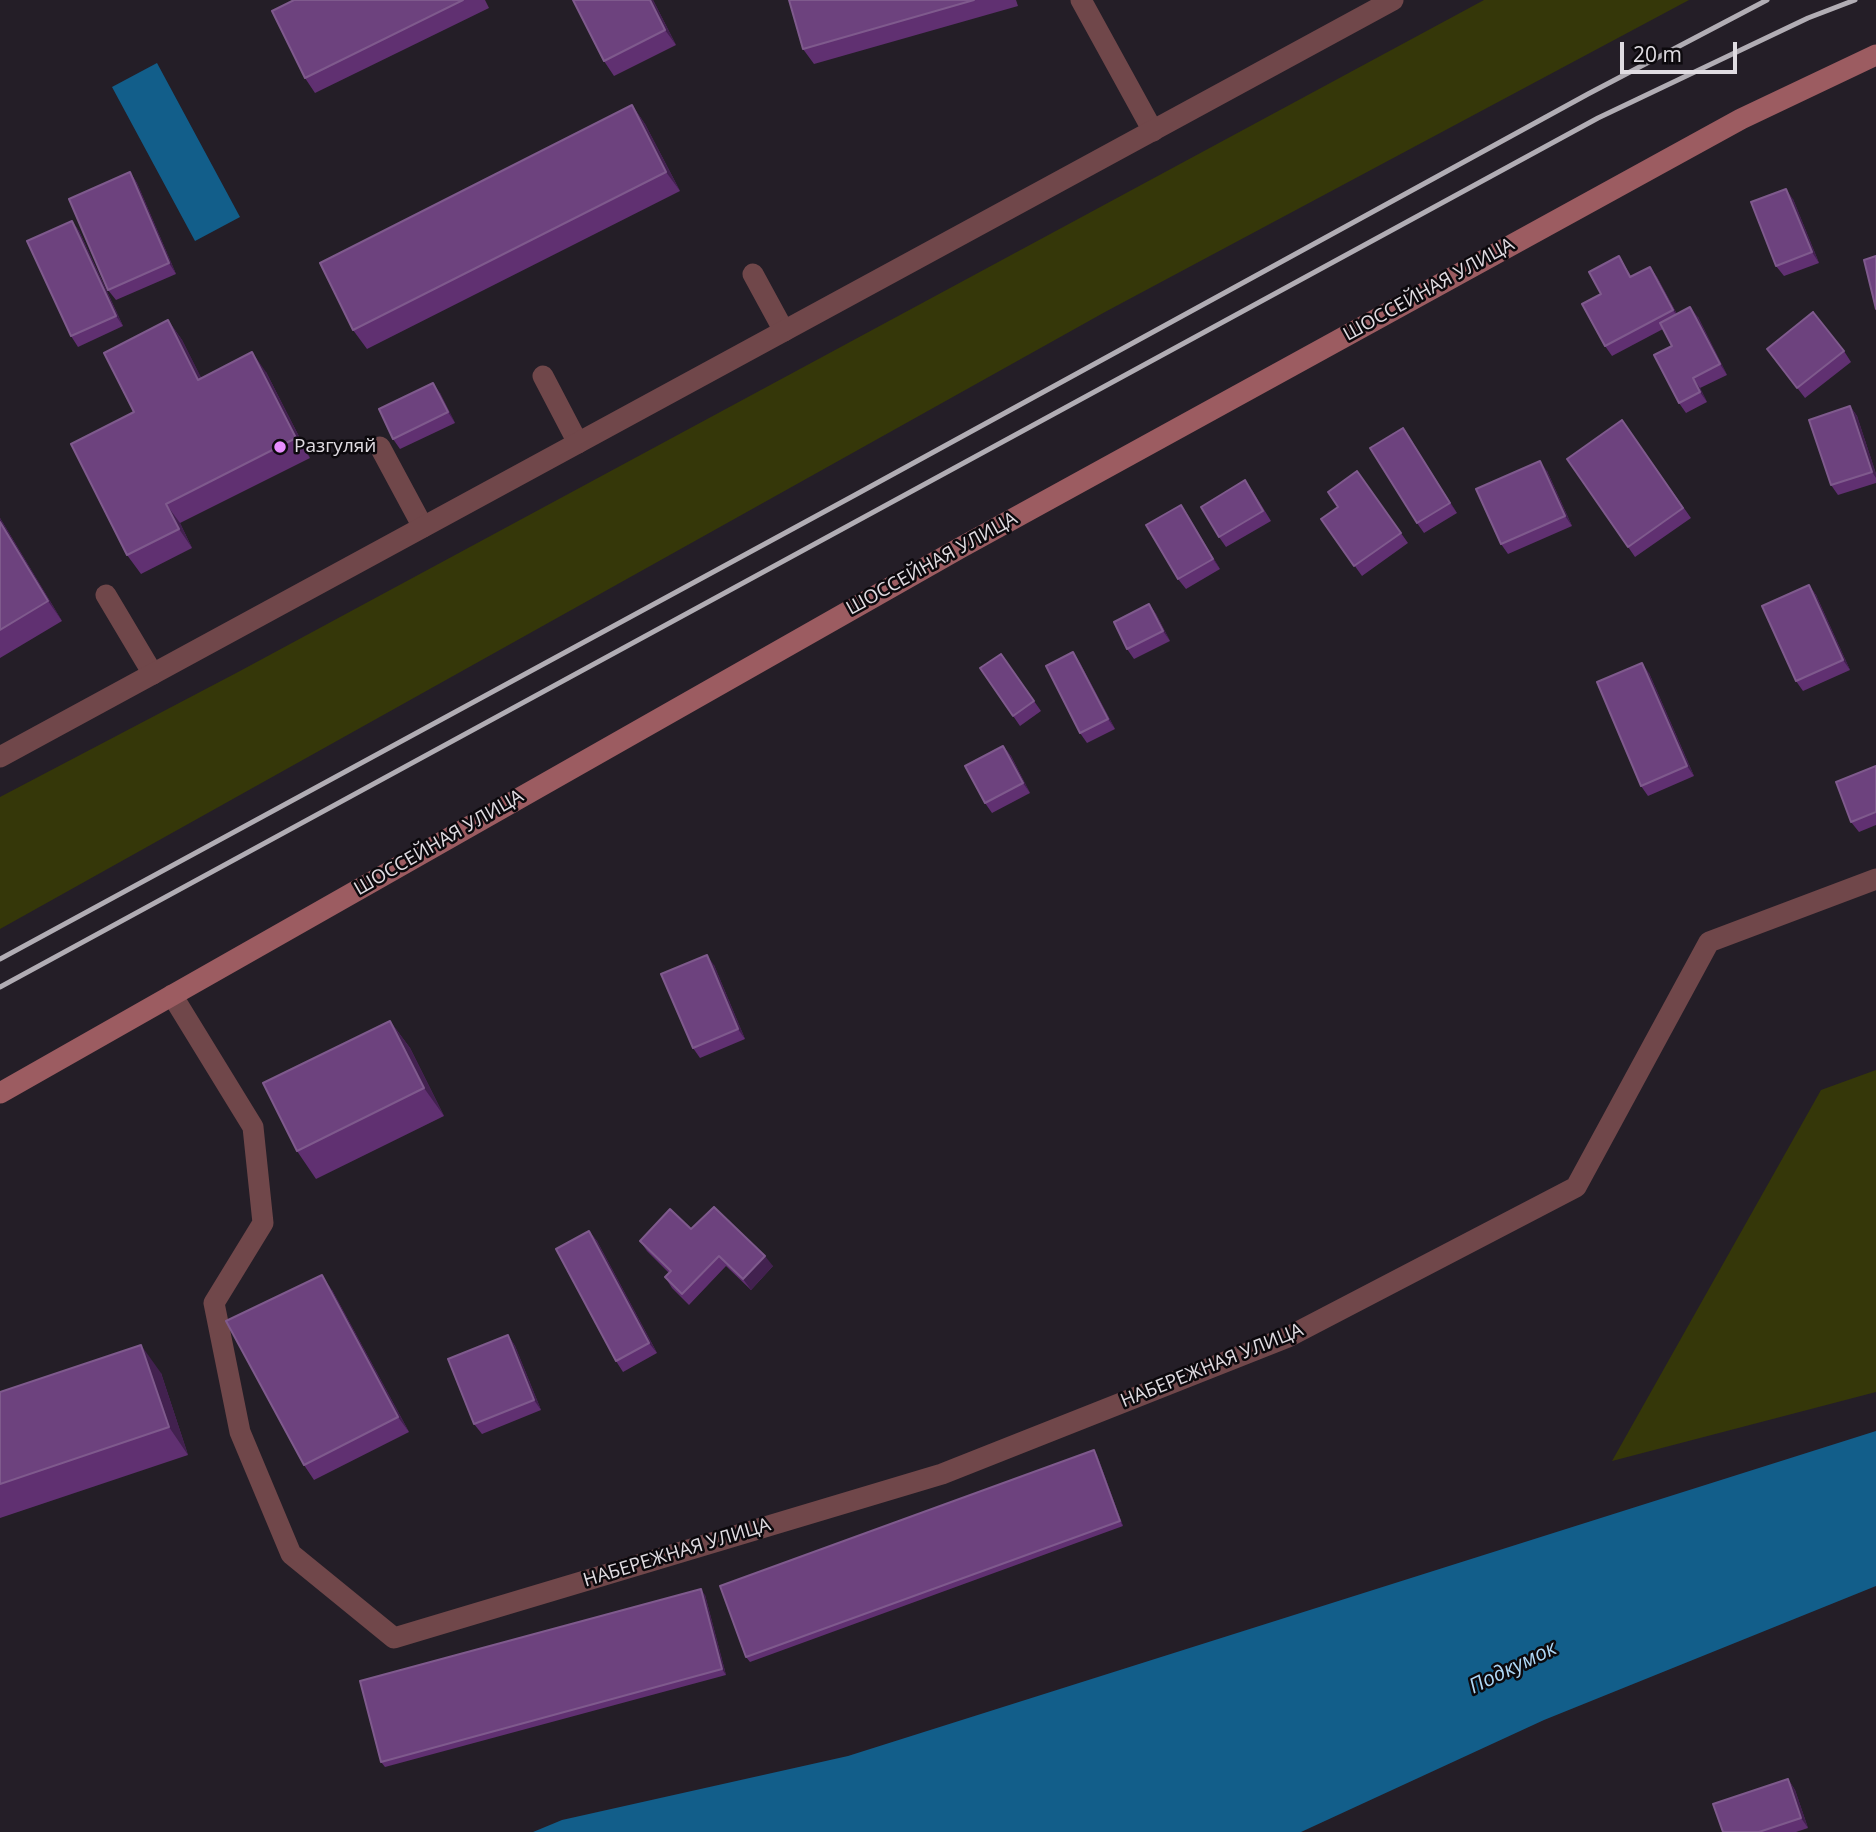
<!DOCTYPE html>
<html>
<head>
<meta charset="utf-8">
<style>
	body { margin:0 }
	#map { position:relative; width:1876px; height:1832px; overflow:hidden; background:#241e27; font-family:"Open Sans",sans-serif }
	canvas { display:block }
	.scale { position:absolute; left:1620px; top:42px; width:117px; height:32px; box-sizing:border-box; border:4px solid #e0dce2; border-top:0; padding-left:9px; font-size:21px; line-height:24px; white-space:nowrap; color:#e0dce2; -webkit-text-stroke:5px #0c090d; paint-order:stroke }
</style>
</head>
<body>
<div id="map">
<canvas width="1876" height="1832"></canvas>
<div class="scale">20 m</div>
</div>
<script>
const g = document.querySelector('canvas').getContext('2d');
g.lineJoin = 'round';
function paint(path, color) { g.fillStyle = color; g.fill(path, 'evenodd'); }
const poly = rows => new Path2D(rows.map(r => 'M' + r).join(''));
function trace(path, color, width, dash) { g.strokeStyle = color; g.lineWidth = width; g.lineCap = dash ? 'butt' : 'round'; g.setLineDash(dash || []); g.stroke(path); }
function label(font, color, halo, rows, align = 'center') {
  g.font = font + ' "Open Sans",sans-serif'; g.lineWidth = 5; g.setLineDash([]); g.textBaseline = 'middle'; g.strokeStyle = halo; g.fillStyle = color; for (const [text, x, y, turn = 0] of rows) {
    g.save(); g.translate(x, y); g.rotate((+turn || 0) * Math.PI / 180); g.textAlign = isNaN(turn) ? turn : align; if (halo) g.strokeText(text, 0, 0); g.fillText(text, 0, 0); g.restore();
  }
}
paint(poly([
	[1484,0,1689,0,1105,312,0,929,0,797,240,671],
	[1876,1070,1876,1392,1612,1461,1821,1090]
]), '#353709');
paint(poly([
	[157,63,240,217,195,241,112,87],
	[1876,1431,1876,1586,1544,1720,1301,1832,533,1832,562,1820,848,1756]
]), '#125e8a');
trace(poly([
	[1081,0,1153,131],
	[753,274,784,331],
	[543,376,578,443],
	[380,447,423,527],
	[106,595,153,674]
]), '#70474a', 21);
trace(poly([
	[0,757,1393,0],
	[172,995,253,1127,263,1223,214,1303,240,1432,291,1554,394,1638,942,1474,1288,1337,1576,1187,1709,942,1876,879]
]), '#70474a', 21);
trace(poly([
	[0,1093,960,548,1741,119,1876,55]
]), '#9c5c61', 21);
trace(poly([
	[0,959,855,495,1588,94,1767,0],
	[0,987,1598,118,1808,18,1855,0]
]), '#b1adb4', 5);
paint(poly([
	[294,0,485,0,489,8,315,93,305,78],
	[653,0,676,45,614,76,604,61],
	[789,0,1016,0,1018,6,814,64,803,49],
	[632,105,645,124,680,191,367,349,353,330],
	[130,172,137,183,176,274,116,300,108,290],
	[1793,199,1819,263,1784,276,1776,266],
	[72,221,79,231,123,326,78,347,71,336],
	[1619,256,1631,276,1650,267,1657,277,1677,314,1698,317,1727,375,1700,388,1707,402,1686,413,1679,403,1672,346,1663,329,1612,356,1605,346,1601,294],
	[168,320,182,340,201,378,266,372,310,458,180,523,192,548,141,574,127,555,134,412],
	[1767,349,1844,351,1851,362,1805,398],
	[440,393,455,423,400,449,393,439],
	[1850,406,1857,416,1876,474,1876,483,1838,495,1831,485],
	[1622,420,1691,518,1635,557,1567,459],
	[1403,428,1457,513,1424,533,1417,523],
	[1357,471,1408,543,1362,576,1321,519,1338,507],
	[1547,471,1572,526,1508,554,1501,544],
	[1252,490,1271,521,1226,547,1219,537],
	[1181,505,1220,569,1186,589,1178,579],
	[0,518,62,621,0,658],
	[1809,585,1816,595,1850,670,1803,691,1796,681],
	[1149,604,1156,614,1170,641,1134,659,1127,649],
	[1073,652,1080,663,1115,729,1087,743,1080,733],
	[1001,654,1041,711,1020,726,980,668],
	[1649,673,1694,776,1648,796,1641,786],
	[1003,746,1011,756,1030,793,992,813,985,803],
	[1876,766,1876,825,1859,832,1851,822],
	[714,965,745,1039,700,1058,693,1048],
	[390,1021,410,1048,444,1116,316,1179,297,1151],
	[691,1229,773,1266,751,1290,726,1266,689,1305,672,1288,665,1277,669,1273,647,1251,640,1241],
	[589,1231,597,1241,657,1353,623,1372,616,1361],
	[332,1290,409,1432,314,1480,304,1465],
	[508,1335,515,1346,541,1410,482,1434,474,1424],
	[161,1373,188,1455,0,1518,0,1392],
	[1094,1450,1097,1455,1123,1526,750,1662,746,1657],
	[705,1595,726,1675,385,1767,381,1762],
	[1788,1779,1795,1790,1808,1828,1796,1832,1723,1832]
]), '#603071');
paint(poly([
	[650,0,653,0,676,45,665,30],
	[632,105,645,124,680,191,666,172],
	[130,172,137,183,176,274,169,263],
	[1786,189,1793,199,1819,263,1812,252],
	[72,221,79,231,123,326,116,316],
	[1650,267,1657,277,1680,320,1673,310],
	[1690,307,1698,317,1727,375,1720,364],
	[168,320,182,340,212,399,198,380],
	[252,352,266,372,310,458,296,438],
	[1693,378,1700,388,1707,402,1700,392],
	[433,383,440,393,455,423,448,412],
	[1850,406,1857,416,1876,474,1876,478,1872,472],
	[1403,428,1410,438,1457,513,1450,503],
	[1540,461,1547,471,1572,526,1565,516],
	[166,504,180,523,192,548,179,529],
	[1181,505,1188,515,1220,569,1213,559],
	[0,518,62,621,48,601,0,522],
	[1809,585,1816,595,1850,670,1843,660],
	[1149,604,1156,614,1170,641,1163,631],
	[1073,652,1080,663,1115,729,1108,719],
	[1642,663,1649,673,1694,776,1687,766],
	[1003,746,1011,756,1030,793,1023,783],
	[707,955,714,965,745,1039,738,1029],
	[390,1021,410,1048,444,1116,424,1088],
	[589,1231,597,1241,657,1353,649,1343],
	[765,1256,773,1266,751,1290,743,1279],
	[322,1275,332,1290,409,1432,398,1417],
	[508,1335,515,1346,541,1410,534,1400],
	[141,1345,161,1373,188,1455,169,1427],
	[1094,1450,1097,1455,1123,1526,1120,1521],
	[701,1589,705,1595,726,1675,722,1669],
	[1788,1779,1795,1790,1808,1828,1801,1818]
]), '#42214f');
const building = poly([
	[294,0,463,0,305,78,272,11,294,0],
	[573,0,650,0,665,30,604,61,573,0],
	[789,0,974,0,803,49,789,0],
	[632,105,666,172,353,330,320,263,632,105],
	[130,172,169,263,108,290,69,199,130,172],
	[1786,189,1812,252,1776,266,1751,202,1786,189],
	[72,221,116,316,71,336,27,241,72,221],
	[1619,256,1630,277,1650,267,1673,310,1605,346,1582,304,1601,294,1589,272,1619,256],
	[1876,256,1876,309,1864,260,1876,256],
	[1690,307,1720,364,1693,378,1700,392,1679,403,1654,355,1672,346,1660,323,1690,307],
	[1813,312,1844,351,1797,388,1767,349,1813,312],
	[168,320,198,380,252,352,296,438,166,504,179,529,127,555,71,444,134,412,104,353,168,320],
	[433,383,448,412,393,439,379,409,433,383],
	[1850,406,1872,472,1831,485,1809,420,1850,406],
	[1622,420,1683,508,1628,547,1567,459,1622,420],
	[1403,428,1450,503,1417,523,1370,448,1403,428],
	[1540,461,1565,516,1501,544,1476,489,1540,461],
	[1357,471,1401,533,1354,566,1321,519,1338,507,1328,492,1357,471],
	[1245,480,1263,511,1219,537,1201,507,1245,480],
	[1181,505,1213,559,1178,579,1146,525,1181,505],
	[0,522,48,601,0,630,0,522],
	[1809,585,1843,660,1796,681,1762,606,1809,585],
	[1149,604,1163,631,1127,649,1114,622,1149,604],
	[1073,652,1108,719,1080,733,1046,666,1073,652],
	[1001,654,1034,701,1013,716,980,668,1001,654],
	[1642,663,1687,766,1641,786,1597,682,1642,663],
	[1003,746,1023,783,985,803,965,766,1003,746],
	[1876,766,1876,812,1851,822,1836,782,1876,766],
	[707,955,738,1029,693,1048,661,974,707,955],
	[390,1021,424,1088,297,1151,263,1083,390,1021],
	[714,1207,765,1256,743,1279,719,1256,682,1294,665,1277,671,1271,640,1241,670,1209,691,1229,714,1207],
	[589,1231,649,1343,616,1361,556,1249,589,1231],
	[322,1275,398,1417,304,1465,226,1321,322,1275],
	[508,1335,534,1400,474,1424,448,1359,508,1335],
	[141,1345,169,1427,0,1484,0,1392,141,1345],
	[1094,1450,1120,1521,746,1657,720,1586,1094,1450],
	[701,1589,722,1669,381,1762,360,1681,701,1589],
	[1788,1779,1801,1818,1759,1832,1723,1832,1713,1804,1788,1779]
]);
paint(building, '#6d427e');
trace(building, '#7f5a8d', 2);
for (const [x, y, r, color] of [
	[280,447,7,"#e88eff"]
]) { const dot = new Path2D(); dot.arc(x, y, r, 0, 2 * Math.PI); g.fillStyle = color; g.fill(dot); trace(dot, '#0c090d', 2.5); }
label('19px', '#e0dce2', '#0c090d', [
	["ШОССЕЙНАЯ УЛИЦА",1429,290,-29],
	["ШОССЕЙНАЯ УЛИЦА",932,564,-29],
	["ШОССЕЙНАЯ УЛИЦА",439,843,-30],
	["НАБЕРЕЖНАЯ УЛИЦА",1212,1366,-22],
	["НАБЕРЕЖНАЯ УЛИЦА",677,1553,-17]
]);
label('19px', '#e0dce2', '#0c090d', [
	["Разгуляй",294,447]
], 'left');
label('italic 21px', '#afd8f7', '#0c090d', [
	["Подкумок",1513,1668,-26]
]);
</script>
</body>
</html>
